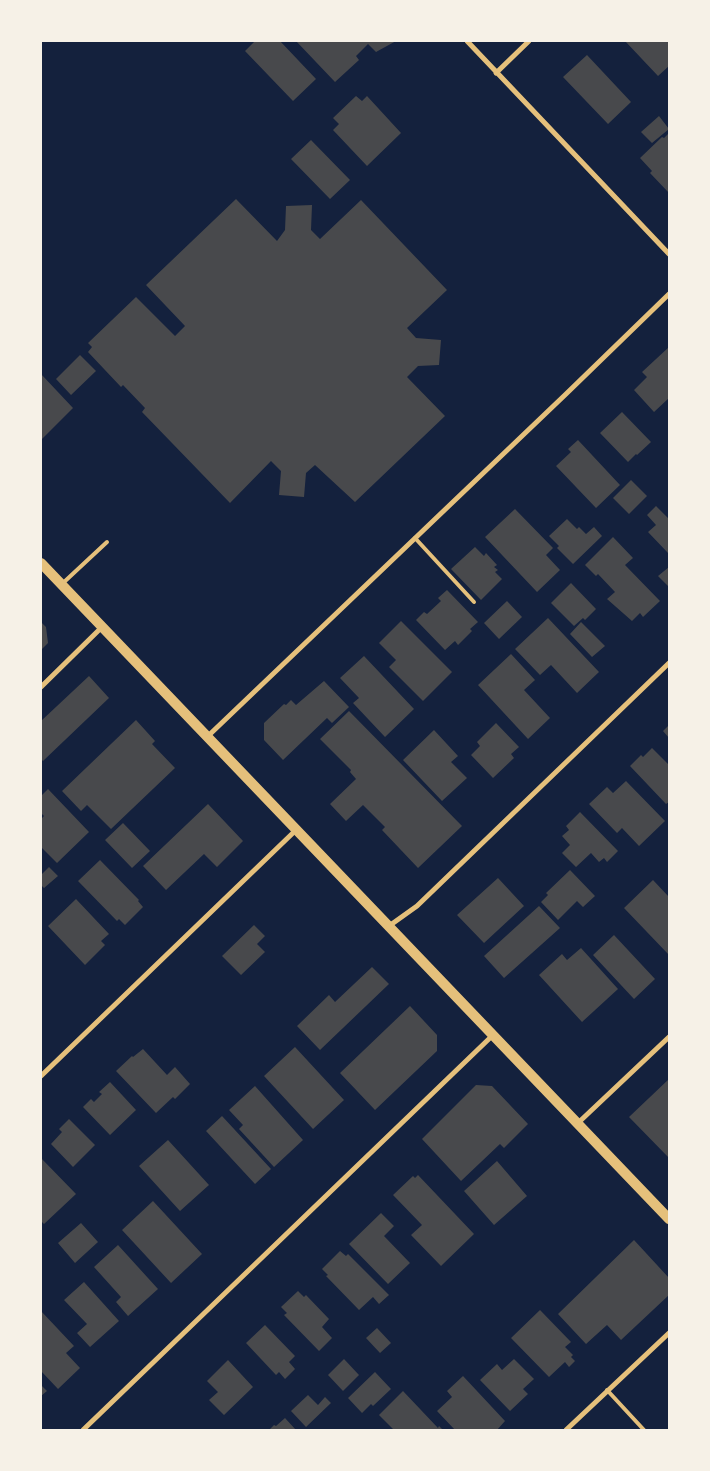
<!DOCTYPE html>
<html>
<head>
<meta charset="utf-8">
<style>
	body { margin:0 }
	#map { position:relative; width:710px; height:1471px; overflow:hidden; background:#14213d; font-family:"Source Sans 3",sans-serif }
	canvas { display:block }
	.frame { position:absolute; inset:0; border:42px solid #f6f1e7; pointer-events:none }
</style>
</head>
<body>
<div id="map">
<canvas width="710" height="1471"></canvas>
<div class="frame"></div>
</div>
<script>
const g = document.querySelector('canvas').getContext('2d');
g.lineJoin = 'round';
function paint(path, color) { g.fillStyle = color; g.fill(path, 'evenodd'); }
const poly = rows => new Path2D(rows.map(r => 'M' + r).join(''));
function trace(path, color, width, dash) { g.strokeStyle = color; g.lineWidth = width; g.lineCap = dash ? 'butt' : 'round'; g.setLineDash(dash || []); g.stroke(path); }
paint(poly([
	[255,41,280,41,316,79,293,101,245,51],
	[296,41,396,41,376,52,368,44,356,56,359,60,335,82],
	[625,41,669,41,669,66,658,76],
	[587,55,631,102,608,124,563,77],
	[356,96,362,101,367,96,401,133,367,166,333,130,339,124,333,118],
	[659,116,669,129,652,143,641,132],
	[669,133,669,193,650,173,652,171,640,158,662,137,664,138],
	[311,140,350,180,330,199,291,159],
	[236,199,277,241,285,230,286,206,312,205,311,230,320,239,361,200,447,290,407,328,416,338,441,340,439,365,418,366,407,377,445,416,355,502,315,465,306,473,304,497,279,495,281,471,271,461,230,503,142,412,145,408,123,385,121,387,88,352,92,347,88,343,136,297,175,336,185,326,146,285],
	[669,347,669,398,654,412,634,390,647,377,642,372],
	[80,355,96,371,71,395,56,379],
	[41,374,73,408,41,440],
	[622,412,651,442,637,455,636,454,628,462,600,433],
	[578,440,620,485,596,508,556,466,571,452,568,449],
	[631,480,647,496,629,514,613,498],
	[656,506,669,519,668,553,648,532,656,525,647,515],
	[515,509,553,548,546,555,560,570,537,592,485,537],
	[567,519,577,529,579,527,586,534,594,527,602,536,573,564,557,548,559,546,549,536],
	[613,537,633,558,625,565,660,601,643,617,640,613,632,621,607,599,615,592,598,574,596,576,585,565],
	[475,547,484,556,486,553,497,565,494,567,498,570,495,572,502,579,481,600,451,569],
	[669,567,669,587,658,576],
	[571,583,596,609,585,620,583,618,574,626,551,603],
	[447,590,478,622,470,629,472,631,458,645,455,641,445,650,416,620,424,612,427,614,441,601,438,598],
	[507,601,522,617,499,639,484,623],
	[548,618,599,672,577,693,551,665,540,675,515,649],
	[401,621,452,672,423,701,389,667,396,660,379,643],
	[41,622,46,627,48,643,41,650],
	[581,622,605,646,592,657,570,634],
	[511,654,535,680,524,690,550,718,528,739,478,685],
	[364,656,414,709,385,737,353,703,359,698,340,678],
	[89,676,109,698,43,761,41,759,41,721],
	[324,681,349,707,332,723,327,718,283,760,264,740,264,723,284,704,286,705,291,700,296,705],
	[349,711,462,826,418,868,382,830,385,827,363,805,346,821,330,804,356,779,350,772,351,770,320,739],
	[136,720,155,741,152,744,175,768,111,829,87,805,81,811,62,791],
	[496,723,519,747,511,754,514,758,493,778,471,755,480,746,477,742],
	[669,725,669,738,663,731],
	[434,730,458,756,451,762,467,778,442,801,403,760],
	[652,748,669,765,669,802,666,804,630,766,641,755,643,757],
	[626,781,665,821,639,846,622,828,617,833,589,804,607,787,613,793],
	[48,789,89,832,57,863,41,847,41,819,44,816,41,813,41,796],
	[208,804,243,841,217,867,204,854,166,890,143,866],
	[580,812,618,851,607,862,604,858,599,862,591,853,576,867,562,853,570,845,562,836,569,830,566,826],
	[123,823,150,851,132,868,105,840],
	[100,860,139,900,138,901,143,907,125,925,119,919,117,921,78,881],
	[49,867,58,876,44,888,41,885,41,875],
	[570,870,595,896,583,907,577,901,558,920,541,902,548,895,546,893],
	[498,878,524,906,484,943,457,915],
	[653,880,669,897,669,955,624,908],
	[76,899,109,934,101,941,105,945,85,965,48,926],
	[539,906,560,928,504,978,484,956],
	[254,925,265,936,257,944,265,952,241,975,222,956],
	[614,935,655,979,634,999,593,955],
	[581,948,618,989,582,1022,539,975,562,954,567,960],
	[372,967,389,984,320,1050,297,1026,329,995,335,1002],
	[410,1006,437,1035,437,1051,375,1110,340,1073],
	[295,1047,344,1100,313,1129,264,1076],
	[143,1049,167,1075,175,1067,190,1084,175,1099,173,1097,156,1113,116,1071,132,1056,133,1057],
	[669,1079,669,1158,629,1117],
	[110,1082,136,1110,110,1135,83,1107,91,1099,94,1102,102,1094,99,1092],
	[476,1085,492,1086,528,1124,504,1148,500,1144,461,1181,422,1139],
	[255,1086,303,1140,274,1167,239,1129,243,1125,229,1110],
	[222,1116,271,1169,255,1184,206,1131],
	[69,1119,95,1145,73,1167,51,1144,62,1132,59,1129],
	[168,1140,209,1185,180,1211,139,1166],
	[41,1158,76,1194,44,1224,41,1221],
	[497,1161,527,1196,494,1225,464,1191],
	[418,1175,474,1234,441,1266,411,1235,422,1225,393,1195,413,1176,415,1178],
	[153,1201,202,1254,171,1283,122,1230],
	[381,1213,394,1226,384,1236,410,1263,388,1284,349,1244],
	[81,1223,98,1242,75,1263,58,1243],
	[634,1240,669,1278,669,1295,621,1340,607,1325,586,1344,558,1314],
	[118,1245,158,1289,128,1316,116,1302,121,1297,94,1267],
	[340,1251,346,1256,348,1254,389,1295,379,1304,373,1297,359,1310,326,1276,328,1275,322,1269],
	[84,1282,119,1321,90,1347,77,1333,87,1324,64,1300],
	[298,1291,304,1297,306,1295,329,1319,322,1327,332,1338,319,1351,284,1315,287,1313,281,1307],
	[540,1310,571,1342,565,1347,573,1355,571,1357,575,1361,569,1367,565,1362,549,1377,511,1338],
	[41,1311,74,1346,66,1353,80,1368,58,1389,41,1371],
	[265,1325,295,1356,289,1362,295,1369,285,1379,279,1372,276,1375,246,1343],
	[377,1328,391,1343,380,1353,366,1338],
	[344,1359,359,1375,343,1391,328,1375],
	[514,1359,534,1379,523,1389,528,1394,510,1411,480,1380,497,1364,502,1370],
	[228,1360,253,1387,224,1415,209,1400,218,1392,207,1381],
	[375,1372,391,1389,373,1406,371,1404,362,1413,348,1398],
	[463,1376,505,1421,497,1430,455,1430,437,1411,452,1397,447,1391],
	[41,1385,47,1391,41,1396],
	[403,1391,438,1428,439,1426,443,1430,394,1430,379,1415],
	[308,1395,318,1405,325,1397,331,1403,306,1427,291,1411],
	[285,1418,296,1430,269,1430,274,1425,276,1426]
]), '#48494c');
trace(poly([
	[415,538,474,602],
	[63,583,107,542],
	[607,1390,644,1430]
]), '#e5c07b', 4);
trace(poly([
	[467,41,669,254],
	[496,73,529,41],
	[41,687,102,627],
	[207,737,566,394,669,294],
	[389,926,417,906,669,663],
	[41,1076,296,830],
	[578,1123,669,1037],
	[83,1430,493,1035],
	[566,1430,669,1333]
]), '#e5c07b', 5);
trace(poly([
	[41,563,669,1219]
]), '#e5c07b', 10);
</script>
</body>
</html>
